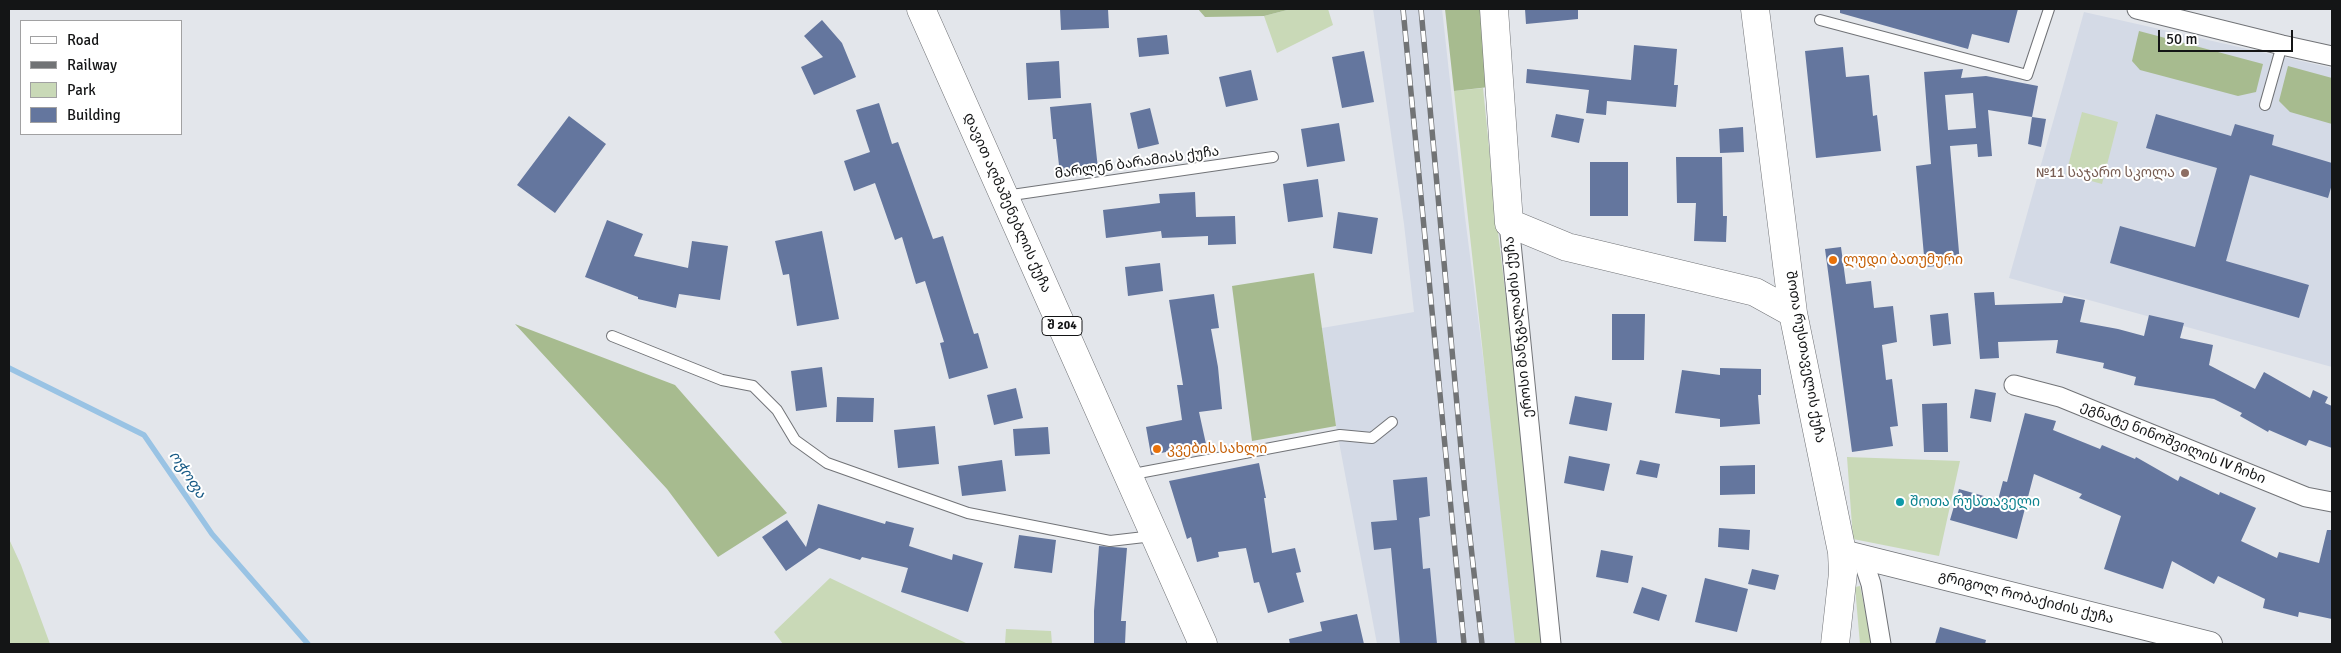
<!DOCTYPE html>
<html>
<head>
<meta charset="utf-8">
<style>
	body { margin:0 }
	#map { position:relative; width:2341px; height:653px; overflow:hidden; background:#e3e6eb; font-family:Signika,sans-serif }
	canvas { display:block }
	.frame { position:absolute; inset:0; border:10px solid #141516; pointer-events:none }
	.legend { position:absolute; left:20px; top:20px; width:162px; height:115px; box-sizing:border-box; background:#fff; border:1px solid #a1a1a2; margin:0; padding:6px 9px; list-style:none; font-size:15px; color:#141516 }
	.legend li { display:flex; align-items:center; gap:10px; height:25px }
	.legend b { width:25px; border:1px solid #a1a1a2 }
	.scale { position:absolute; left:2158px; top:30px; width:135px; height:22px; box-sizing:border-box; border:2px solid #141516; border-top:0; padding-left:6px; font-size:15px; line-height:18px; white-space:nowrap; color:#141516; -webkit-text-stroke:4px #fff; paint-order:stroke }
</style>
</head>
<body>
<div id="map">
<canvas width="2341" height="653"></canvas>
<div class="frame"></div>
<ul class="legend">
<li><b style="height:6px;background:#fff"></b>Road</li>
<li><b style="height:6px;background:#717375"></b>Railway</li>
<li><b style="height:14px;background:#c9d9b7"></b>Park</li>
<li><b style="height:14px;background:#64769e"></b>Building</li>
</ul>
<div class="scale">50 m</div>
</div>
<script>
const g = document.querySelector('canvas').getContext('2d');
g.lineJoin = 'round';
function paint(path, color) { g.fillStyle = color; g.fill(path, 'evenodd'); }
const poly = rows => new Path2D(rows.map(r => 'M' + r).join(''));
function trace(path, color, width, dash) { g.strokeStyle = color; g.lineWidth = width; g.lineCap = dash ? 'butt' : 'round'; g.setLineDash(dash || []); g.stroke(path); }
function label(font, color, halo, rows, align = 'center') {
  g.font = font + ' Signika,"Noto Sans Georgian",sans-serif'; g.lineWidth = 4; g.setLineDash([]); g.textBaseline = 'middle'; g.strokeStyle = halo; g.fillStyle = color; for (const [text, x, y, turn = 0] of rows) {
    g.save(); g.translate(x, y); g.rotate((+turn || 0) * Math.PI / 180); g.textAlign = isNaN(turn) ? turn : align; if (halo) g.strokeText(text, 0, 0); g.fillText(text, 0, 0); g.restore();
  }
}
paint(poly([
	[1373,9,1442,9,1465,217,1520,644,1377,644,1336,426,1322,328,1414,312,1404,224],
	[2084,12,2332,68,2332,367,2009,278]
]), '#d4dae6');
paint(poly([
	[1291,9,1328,9,1333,25,1277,53,1264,16],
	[1483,88,1496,216,1539,570,1543,644,1515,644,1454,91],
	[2082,112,2118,122,2102,184,2066,174],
	[1847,457,1960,461,1939,556,1853,539],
	[9,539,21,565,50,644,9,644],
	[830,578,968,644,783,644,774,632],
	[1860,586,1872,644,1860,644,1855,587],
	[1006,629,1051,631,1052,644,1005,644]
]), '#c9d9b7');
paint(poly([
	[1198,9,1291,9,1264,16,1205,17],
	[1445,9,1484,9,1489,87,1454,91],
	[2139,31,2263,64,2256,92,2238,96,2140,70,2132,61],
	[2288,66,2332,78,2332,124,2290,112,2279,101],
	[1314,273,1336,426,1252,441,1232,286],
	[515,324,675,385,787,513,718,557,667,489]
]), '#a7bb8f');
trace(poly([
	[9,368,144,435,212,534,308,644]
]), '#99c3e4', 5.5);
paint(poly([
	[1060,9,1108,9,1109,28,1061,30],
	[1525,9,1578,9,1578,19,1526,24],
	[1840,9,2018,9,2009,43,1972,34,1968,49,1840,13],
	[822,20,842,43,856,77,814,95,801,67,823,57,804,36],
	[1167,35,1169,54,1139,57,1137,38],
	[1634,45,1677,49,1674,85,1678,85,1676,107,1607,101,1606,115,1586,113,1589,90,1526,83,1527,69,1631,80],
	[1843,47,1846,77,1869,75,1873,116,1877,115,1881,151,1816,158,1805,51],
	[1364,51,1374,102,1342,108,1332,57],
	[1059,61,1061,98,1028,100,1026,63],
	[1963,69,1961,78,1986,76,2038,86,2032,117,1988,110,1992,156,1978,157,1977,144,1950,146,1960,264,1925,267,1916,166,1931,164,1924,72],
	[1973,93,1976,128,1948,130,1945,95],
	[1251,70,1258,100,1226,107,1219,77],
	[879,103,892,144,898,142,933,239,943,236,974,334,978,333,988,368,949,379,940,343,944,342,925,281,916,284,902,237,895,240,875,183,854,191,844,161,870,152,856,110],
	[1091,103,1098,169,1060,174,1056,139,1053,139,1050,107],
	[1150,108,1159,144,1138,149,1130,113],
	[1556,114,1584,119,1579,143,1551,137],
	[2156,114,2231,136,2235,124,2274,135,2272,145,2332,163,2332,184,2328,198,2250,175,2226,261,2309,285,2299,318,2110,263,2120,226,2195,247,2217,168,2146,148],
	[569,116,606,144,555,213,517,185],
	[2032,117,2046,119,2041,147,2028,144],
	[1339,123,1345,161,1307,167,1301,129],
	[1743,127,1744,152,1720,153,1719,129],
	[1676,157,1722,157,1723,216,1727,216,1726,242,1694,241,1696,203,1677,203],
	[1590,162,1628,162,1628,216,1590,216],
	[1318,179,1323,217,1288,222,1283,184],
	[1195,192,1196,217,1235,216,1236,244,1208,245,1208,236,1162,238,1161,231,1106,238,1103,210,1160,203,1159,194],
	[1338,212,1378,218,1372,254,1333,248],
	[607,220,643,234,634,256,688,268,692,241,728,246,720,300,679,294,676,308,638,299,638,297,585,277],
	[822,231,839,319,797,326,789,274,783,275,775,241],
	[1841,247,1846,284,1871,281,1874,308,1893,306,1897,342,1882,345,1886,380,1892,379,1898,426,1890,427,1893,446,1852,452,1825,249],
	[1160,263,1163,291,1128,296,1125,267],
	[1994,292,1995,305,2062,303,2064,296,2085,300,2080,322,2118,329,2144,336,2149,315,2184,323,2180,338,2213,345,2209,365,2255,389,2264,372,2310,398,2313,390,2328,397,2325,403,2332,406,2332,448,2309,440,2306,446,2269,430,2268,432,2240,416,2242,413,2214,399,2134,385,2136,377,2103,368,2104,363,2056,353,2058,340,1998,342,1999,358,1980,359,1974,293],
	[1214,294,1219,328,1211,329,1218,367,1222,409,1199,412,1206,444,1151,455,1146,427,1182,420,1177,385,1183,385,1169,300],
	[1948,313,1951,344,1933,346,1930,315],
	[1612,314,1645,314,1644,360,1612,360],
	[822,367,827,407,796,411,791,371],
	[1720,368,1761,369,1761,395,1758,395,1760,424,1720,427,1720,419,1675,413,1682,370,1720,375],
	[1016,388,1023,418,994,425,987,395],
	[1975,389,1996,393,1991,422,1970,418],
	[1575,396,1612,403,1607,431,1569,424],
	[837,397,874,398,873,422,836,422],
	[1947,403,1948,452,1924,452,1922,404],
	[2025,413,2056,421,2053,430,2100,449,2102,445,2135,459,2136,457,2178,481,2180,476,2219,495,2220,492,2256,508,2241,541,2277,558,2279,552,2319,563,2327,530,2332,530,2332,619,2299,612,2298,617,2263,608,2265,599,2218,576,2214,584,2172,561,2163,589,2104,569,2121,516,2079,498,2082,494,2034,474,2017,539,1950,520,1959,489,1998,500,2003,481,2007,482],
	[935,426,939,464,898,468,894,430],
	[1048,427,1050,454,1015,456,1013,429],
	[1569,456,1610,464,1604,491,1564,483],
	[1002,460,1006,491,962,496,958,466],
	[1640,460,1660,464,1657,478,1636,474],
	[1259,463,1266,498,1264,498,1272,553,1295,548,1301,572,1296,573,1304,602,1268,613,1259,582,1254,583,1246,548,1218,552,1219,557,1197,562,1191,537,1187,539,1169,481],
	[1755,465,1755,494,1720,495,1720,466],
	[1427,477,1430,516,1419,518,1423,569,1430,568,1437,644,1400,644,1391,548,1374,550,1371,522,1397,520,1393,480],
	[818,504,885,524,886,521,914,528,909,546,952,560,953,554,983,563,968,612,901,592,908,568,862,557,860,560,819,548,786,571,762,537,787,520,806,547],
	[1719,528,1750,530,1749,550,1718,547],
	[1019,535,1056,540,1052,573,1014,568],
	[1099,546,1127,548,1121,621,1126,621,1125,644,1094,643,1094,611],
	[1601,550,1633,556,1628,583,1596,577],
	[1752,569,1779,575,1775,590,1748,584],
	[1705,578,1748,589,1737,632,1695,622],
	[1642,587,1667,595,1659,621,1633,613],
	[1357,614,1364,644,1290,644,1289,639,1322,631,1320,622],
	[1940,627,1986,640,1985,644,1935,644]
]), '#64769e');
const service = poly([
	[1820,20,2027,75,2049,9],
	[2265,105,2282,45],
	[1005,196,1273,157],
	[612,336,722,380,753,386,777,410,795,440,827,463,968,513,1110,541,1153,536],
	[1128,475,1340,435,1372,438,1392,422]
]);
const minor = poly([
	[2137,9,2282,45,2332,56],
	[1509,223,1551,644],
	[2014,385,2060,397,2306,497,2332,502],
	[1862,557,1871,584,1881,644]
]);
const tertiary = poly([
	[1842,552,2210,644]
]);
const primary = poly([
	[921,9,1203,644],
	[1494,9,1509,223,1567,247,1755,292,1793,313],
	[1755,9,1793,313,1842,552,1843,573,1835,644]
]);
trace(service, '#717377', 12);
trace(minor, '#717377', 21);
trace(tertiary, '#717377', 26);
trace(primary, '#717377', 29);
trace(service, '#fff', 10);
trace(minor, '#fff', 19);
trace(tertiary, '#fff', 24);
trace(primary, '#fff', 28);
const rail = poly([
	[1403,9,1464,644],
	[1421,9,1465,493,1482,644]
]);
trace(rail, '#717375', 5.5);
trace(rail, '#fff', 4, [11]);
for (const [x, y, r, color] of [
	[2185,173,5,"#8d6e63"],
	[1833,260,5,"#e8710a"],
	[1157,449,5,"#e8710a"],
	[1900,502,5,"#0f9aa8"]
]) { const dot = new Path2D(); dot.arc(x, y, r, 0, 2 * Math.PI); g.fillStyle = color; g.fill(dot); trace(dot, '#fff', 2); }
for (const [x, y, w] of [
	[1062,326,40]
]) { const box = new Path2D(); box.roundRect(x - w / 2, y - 9.5, w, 19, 4); g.fillStyle = '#fff'; g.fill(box); trace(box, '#141516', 1); }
label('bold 12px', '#141516', null, [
	["შ 204",1062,326]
]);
label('14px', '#141516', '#fff', [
	["მარლენ ბარამიას ქუჩა",1137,163,-8],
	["დავით აღმაშენებლის ქუჩა",1007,203,66],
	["ეროსი მანჯგალაძის ქუჩა",1519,327,-96],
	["შოთა რუსთაველის ქუჩა",1805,357,80],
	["ეგნატე ნინოშვილის IV ჩიხი",2173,443,22],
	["გრიგოლ რობაქიძის ქუჩა",2026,598,14]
]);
label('14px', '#785e54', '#fff', [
	["№11 საჯარო სკოლა",2175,173]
], 'right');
label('14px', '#c56008', '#fff', [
	["ლუდი ბათუმური",1843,260],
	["კვების სახლი",1167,449]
], 'left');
label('14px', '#0d838f', '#fff', [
	["შოთა რუსთაველი",1910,502]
], 'left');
label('italic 15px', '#195b86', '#fff', [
	["ოჭოფა",187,475,56]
]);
</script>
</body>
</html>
